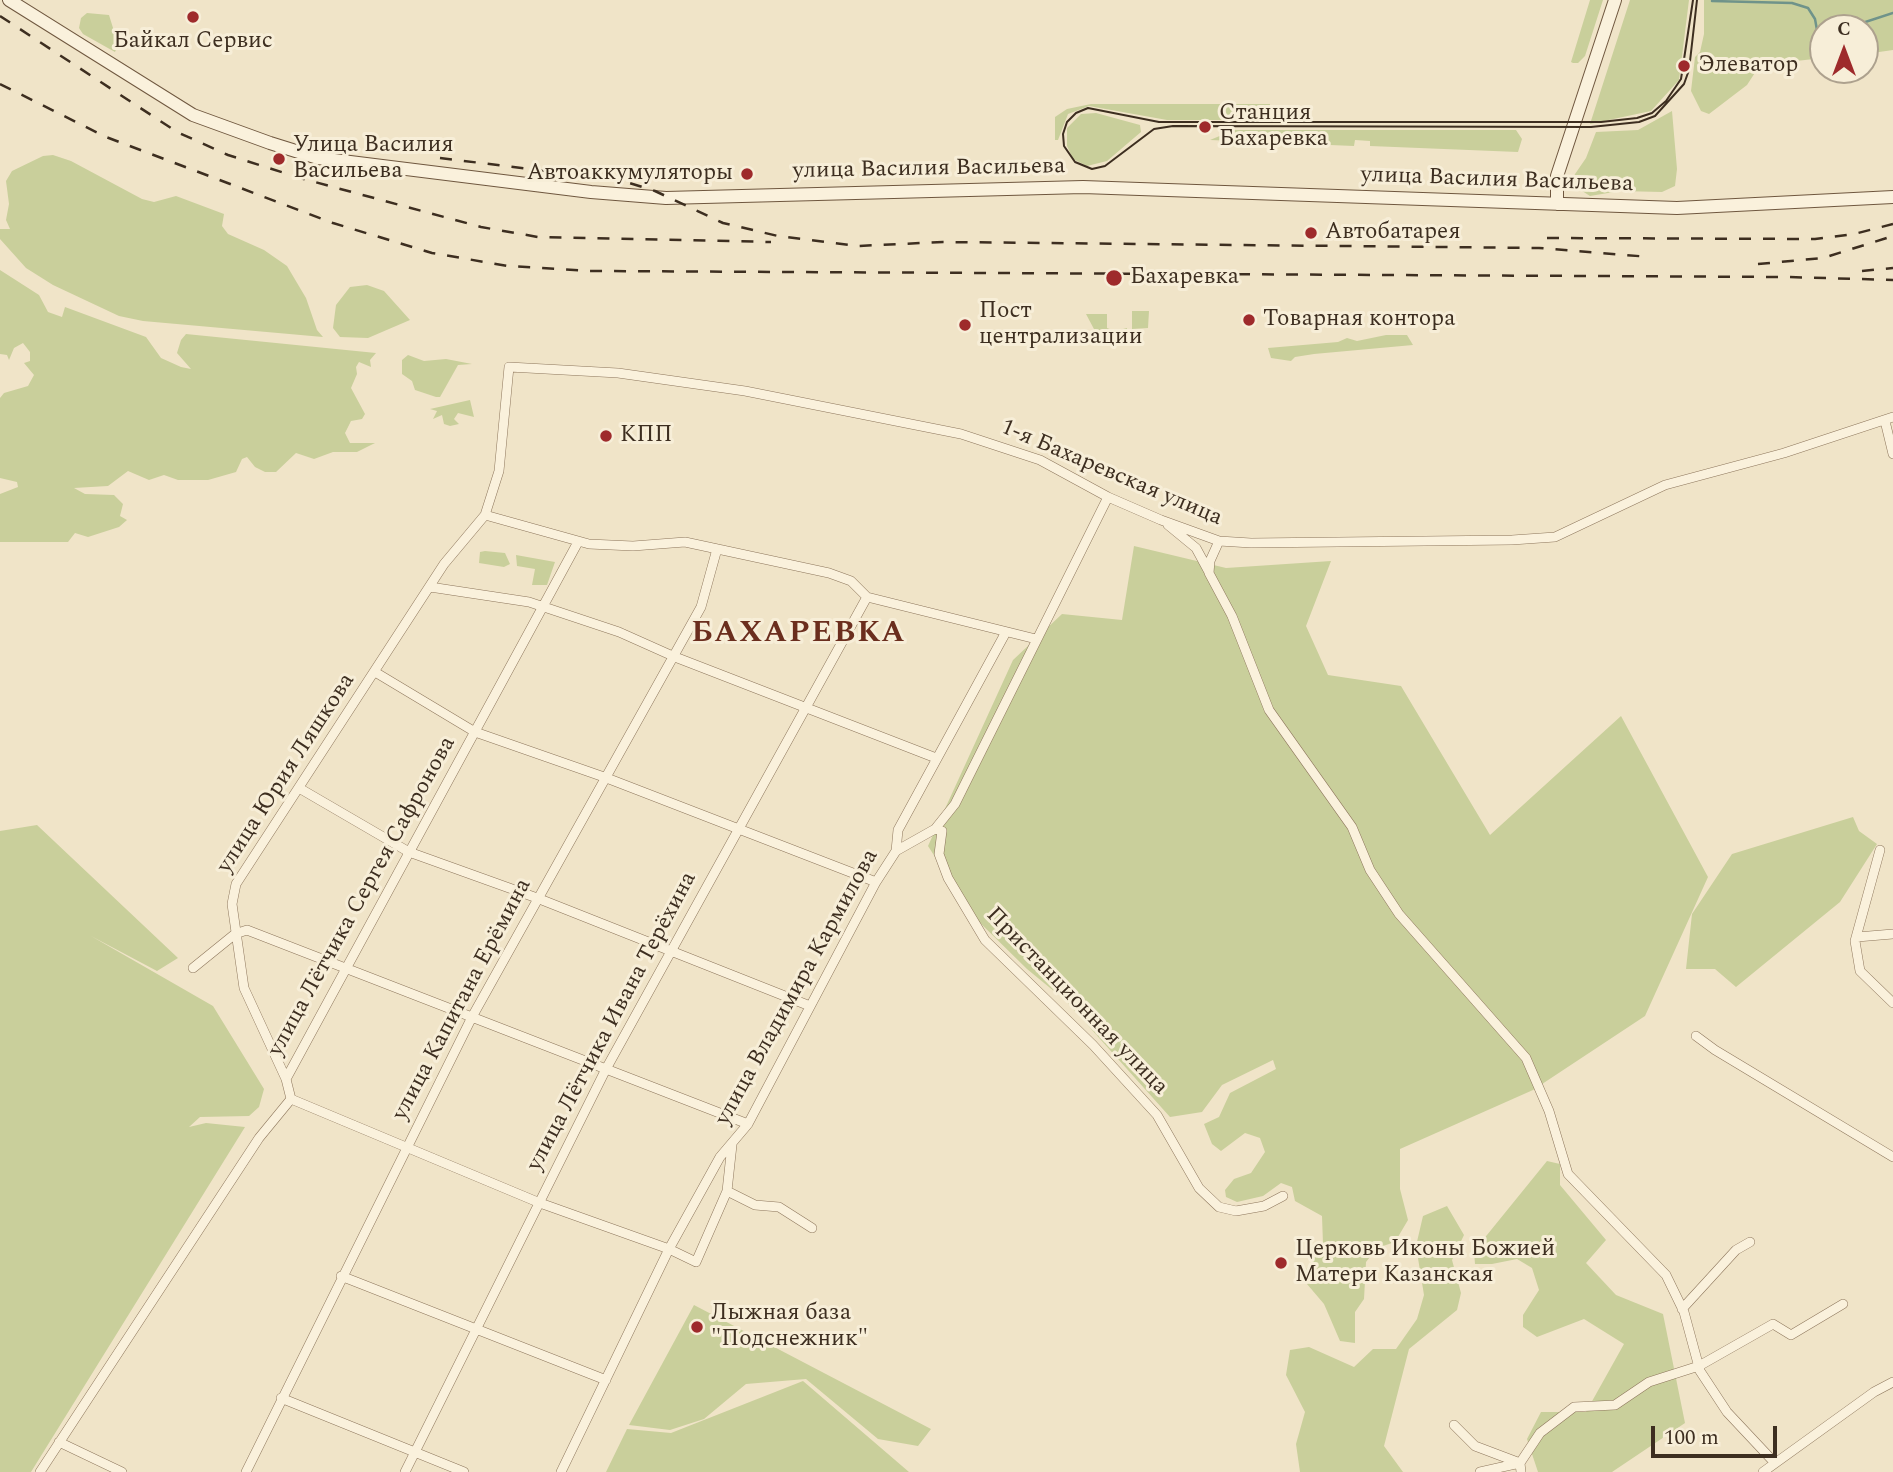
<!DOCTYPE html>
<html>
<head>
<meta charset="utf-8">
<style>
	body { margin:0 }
	#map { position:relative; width:1893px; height:1472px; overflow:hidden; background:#f0e4c8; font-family:Spectral,serif }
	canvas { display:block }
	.north { position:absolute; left:1809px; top:14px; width:70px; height:70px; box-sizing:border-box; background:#f7eed8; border:2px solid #ada18e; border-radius:50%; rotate:0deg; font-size:19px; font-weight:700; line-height:28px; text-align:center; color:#3d2e20 }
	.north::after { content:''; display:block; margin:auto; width:24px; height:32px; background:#9e2a2b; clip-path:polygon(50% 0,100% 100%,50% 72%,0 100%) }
	.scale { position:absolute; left:1651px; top:1426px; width:126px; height:32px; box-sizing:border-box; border:4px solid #3d2e20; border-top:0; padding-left:9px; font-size:21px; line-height:24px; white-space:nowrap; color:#3d2e20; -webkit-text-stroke:5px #f7eed8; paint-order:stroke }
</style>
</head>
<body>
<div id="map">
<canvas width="1893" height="1472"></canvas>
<div class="north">С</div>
<div class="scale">100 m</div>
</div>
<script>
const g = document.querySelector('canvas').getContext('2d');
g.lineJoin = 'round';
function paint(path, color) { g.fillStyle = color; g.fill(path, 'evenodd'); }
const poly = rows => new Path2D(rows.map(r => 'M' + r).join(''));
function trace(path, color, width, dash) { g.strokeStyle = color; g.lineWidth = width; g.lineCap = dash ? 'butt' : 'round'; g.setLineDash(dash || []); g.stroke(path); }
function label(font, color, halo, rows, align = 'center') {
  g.font = font + ' Spectral,serif'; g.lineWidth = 6; g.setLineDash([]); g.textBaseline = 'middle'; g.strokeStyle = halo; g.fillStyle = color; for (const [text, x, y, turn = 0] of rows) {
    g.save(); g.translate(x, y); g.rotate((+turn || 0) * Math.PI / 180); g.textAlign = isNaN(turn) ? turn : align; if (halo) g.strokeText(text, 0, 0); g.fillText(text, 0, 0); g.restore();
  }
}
paint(poly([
	[1590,0,1603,0,1585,56,1578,63,1573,63,1571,62],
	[1630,0,1689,0,1679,80,1651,111,1590,124],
	[1704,0,1893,0,1893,50,1865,54,1865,28,1823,28,1823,58,1760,65,1747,85,1709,114,1701,111,1691,91,1695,57,1700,52,1704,34],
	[87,13,109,15,118,44,115,52,83,34,79,28,81,18],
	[1091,104,1270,104,1269,114,1238,115,1223,120,1167,120,1089,106,1068,114,1058,140,1055,140,1055,117,1067,109],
	[1672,111,1677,169,1675,186,1662,192,1620,191,1590,196,1579,189,1573,177,1586,158,1596,132,1638,130],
	[1096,113,1140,125,1141,132,1107,161,1087,166,1073,159,1067,146,1067,128,1081,114],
	[1234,130,1516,130,1522,139,1518,152,1370,146,1370,141,1355,140,1354,146,1210,140],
	[53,155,71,161,142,199,154,202,176,196,224,214,222,226,228,234,264,250,287,266,306,298,317,330,323,337,143,321,119,316,53,285,26,268,0,239,0,229,10,229,6,220,9,204,6,181,12,171,43,156],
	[0,270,39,295,48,312,62,317,65,307,146,337,161,358,181,367,191,369,177,353,181,340,186,334,376,353,370,360,371,367,359,362,356,367,357,374,351,388,365,414,362,419,351,421,345,433,350,443,375,443,357,452,333,452,314,459,296,453,276,472,265,472,255,467,247,457,242,459,236,472,208,480,178,480,164,475,149,480,128,471,108,486,74,488,85,494,114,495,123,504,120,516,127,520,119,527,88,537,75,533,68,542,0,542,0,494,18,487,17,482,0,478,0,398,4,393,28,386,34,375,24,363,30,361,30,352,23,343,14,348,9,360,7,355,0,354],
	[367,285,384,291,410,320,368,338,340,337,333,328,336,305,350,287],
	[1132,311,1149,311,1148,328,1132,329],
	[1086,314,1107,314,1107,328,1115,331,1127,328,1127,332,1095,331],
	[1386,335,1407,335,1413,345,1314,354,1295,357,1291,361,1271,358,1268,348,1338,342,1347,338,1357,341],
	[408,355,424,361,446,359,472,364,458,365,440,397,436,397,415,390,412,381,402,374,402,360],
	[470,400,474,417,458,413,454,419,459,424,450,426,444,424,442,415,433,419,437,411,430,409],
	[1134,546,1226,568,1331,561,1306,626,1328,675,1401,686,1490,835,1621,716,1708,877,1645,1016,1533,1090,1400,1149,1400,1189,1408,1220,1395,1242,1377,1248,1366,1262,1364,1299,1355,1312,1355,1343,1340,1341,1324,1304,1301,1277,1323,1244,1322,1216,1295,1201,1292,1187,1281,1183,1263,1196,1237,1202,1226,1197,1225,1190,1234,1179,1251,1173,1265,1152,1260,1138,1245,1133,1221,1151,1212,1144,1204,1124,1219,1117,1230,1093,1276,1069,1273,1060,1222,1085,1202,1112,1170,1117,1066,1001,1027,969,973,916,928,846,1013,660,1062,614,1122,620],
	[485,551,505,553,510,564,504,567,479,563,480,552],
	[516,555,555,562,547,585,532,585,535,569,517,566],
	[1853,817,1859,831,1877,844,1840,902,1736,987,1715,969,1686,969,1692,914,1732,854],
	[37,825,178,958,157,971,91,936,213,1006,264,1089,259,1107,249,1116,200,1117,189,1127,206,1123,245,1127,31,1472,0,1472,0,831],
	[1547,1161,1560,1164,1560,1185,1606,1240,1586,1263,1616,1295,1663,1314,1685,1423,1612,1472,1538,1472,1527,1439,1541,1412,1586,1412,1624,1344,1584,1319,1537,1337,1523,1327,1523,1315,1539,1290,1532,1268,1517,1259,1492,1264,1475,1264,1474,1251],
	[1447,1206,1464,1235,1452,1260,1461,1293,1457,1310,1409,1349,1384,1446,1403,1472,1300,1472,1296,1444,1305,1412,1286,1375,1290,1350,1309,1347,1354,1367,1373,1349,1396,1349,1417,1319,1424,1295,1416,1246,1423,1216],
	[694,1305,931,1429,918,1446,878,1439,806,1379,746,1384,704,1419,670,1430,629,1425],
	[803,1381,909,1472,606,1472,627,1429,671,1433]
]), '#c9cf9b');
trace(poly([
	[1712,1,1792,3,1808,8,1815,19,1817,30,1823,32],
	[1847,28,1893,13]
]), '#6f938a', 2.5);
const minor = poly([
	[1885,421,1893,454],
	[485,515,589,544,633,546,685,542,829,573,851,581,867,597,1036,639],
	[1168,525,1196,548,1209,572],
	[1219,541,1210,561,1209,573,1232,616,1269,710,1352,827,1370,870,1399,914,1526,1058,1549,1111,1568,1174,1666,1275,1684,1312,1700,1371,1727,1412,1773,1461],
	[430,587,529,602,619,632,675,657,936,758],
	[375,672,475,732,604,777,876,882],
	[299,788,409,852,537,898,810,1006],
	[935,829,942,831,939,854,948,878,985,940,1093,1045,1157,1115,1199,1188,1219,1207,1236,1211,1264,1206,1283,1196],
	[1880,850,1855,941,1860,971,1893,1003],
	[896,851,935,829,955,804,1108,497],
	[1857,937,1893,934],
	[193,968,235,934,247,930,748,1124],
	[1696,1036,1715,1050,1893,1157],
	[286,1079,244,988,232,904,236,884,444,564,485,515,499,471,509,367,618,373,745,391,961,434,1040,460,1108,497,1161,520,1219,541,1251,543,1512,540,1555,537,1665,485,1784,453,1893,417],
	[291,1099,540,1203,669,1249,696,1262,727,1191,732,1145],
	[727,1191,755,1205,779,1207,812,1228],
	[341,1276,606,1380],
	[1682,1309,1736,1250,1750,1242],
	[281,1398,464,1472],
	[1454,1425,1475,1446,1520,1463,1521,1472],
	[59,1442,122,1472],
	[40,1472,259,1138,291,1099,286,1079,578,542],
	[246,1472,472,1017,701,607,717,549],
	[405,1472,606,1069,867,597],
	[561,1472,669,1249,720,1157,748,1124,876,882,896,851,898,830,1006,632],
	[1480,1472,1520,1463,1540,1433,1574,1407,1615,1405,1649,1382,1699,1366,1773,1324,1791,1335,1843,1304],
	[1763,1472,1874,1392,1893,1382]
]);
const secondary = poly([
	[9,0,193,115,270,143,318,158,591,192,666,198,1083,187,1677,208,1893,197],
	[1557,204,1557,176,1615,0]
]);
trace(minor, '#8d765c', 10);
trace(secondary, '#6f573f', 14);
trace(minor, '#faf1dc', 9);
trace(secondary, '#faf1dc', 12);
trace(poly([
	[1693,0,1681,79,1666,101,1652,113,1637,118,1601,122,1159,122,1088,108,1076,113,1067,122,1063,134,1064,146,1075,162,1092,169,1105,166,1154,129,1173,126,1591,127,1639,122,1655,116,1684,84,1689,70,1697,0]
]), '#3d2e20', 2);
trace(poly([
	[0,16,177,132,228,155,300,178,481,227,538,237,771,242],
	[0,84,106,137,333,223,432,253,508,266,590,271,1788,277,1893,280],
	[440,158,620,180,655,191,723,223,778,236,858,246,943,242,1539,248,1650,257],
	[1547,238,1815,239,1854,234,1893,224],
	[1758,264,1823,258,1893,236],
	[1862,271,1893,268]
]), '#3d2e20', 2.5, [12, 12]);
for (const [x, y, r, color] of [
	[193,17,7,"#9e2a2b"],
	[1684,66,7,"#9e2a2b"],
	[1205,127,7,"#9e2a2b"],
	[279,159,7,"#9e2a2b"],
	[747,174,7,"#9e2a2b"],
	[1311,233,7,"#9e2a2b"],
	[1114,278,9,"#9e2a2b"],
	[1249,320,7,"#9e2a2b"],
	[965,325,7,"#9e2a2b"],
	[606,436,7,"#9e2a2b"],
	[1281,1263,7,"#9e2a2b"],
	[697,1327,7,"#9e2a2b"]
]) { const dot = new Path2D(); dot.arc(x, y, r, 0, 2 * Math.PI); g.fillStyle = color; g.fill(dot); trace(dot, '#f7eed8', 2.5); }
label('23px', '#3d2e20', '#f7eed8', [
	["Байкал Сервис",193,42,"center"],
	["Элеватор",1698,66],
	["Станция",1219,114],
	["Бахаревка",1219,140],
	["Улица Василия",293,146],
	["Васильева",293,172],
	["Автоаккумуляторы",733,174,"right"],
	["Автобатарея",1325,233],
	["Бахаревка",1130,278],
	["Пост",979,312],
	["централизации",979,338],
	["Товарная контора",1263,320],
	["КПП",620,436],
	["Церковь Иконы Божией",1295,1250],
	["Матери Казанская",1295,1276],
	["Лыжная база",711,1314],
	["\"Подснежник\"",711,1340]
], 'left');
label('23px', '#3d2e20', '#f7eed8', [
	["улица Василия Васильева",929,170,-1],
	["улица Василия Васильева",1497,181,2],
	["1-я Бахаревская улица",1111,474,23],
	["улица Юрия Ляшкова",287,774,-57],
	["улица Лётчика Сергея Сафронова",363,897,-61],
	["улица Владимира Кармилова",798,988,-61],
	["улица Капитана Ерёмина",463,1000,-62],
	["Пристанционная улица",1076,1002,46],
	["улица Лётчика Ивана Терёхина",613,1022,-62]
]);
g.letterSpacing = '2px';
label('bold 30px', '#6b2e1e', '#f7eed8', [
	["БАХАРЕВКА",799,635]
]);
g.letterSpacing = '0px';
</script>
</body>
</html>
